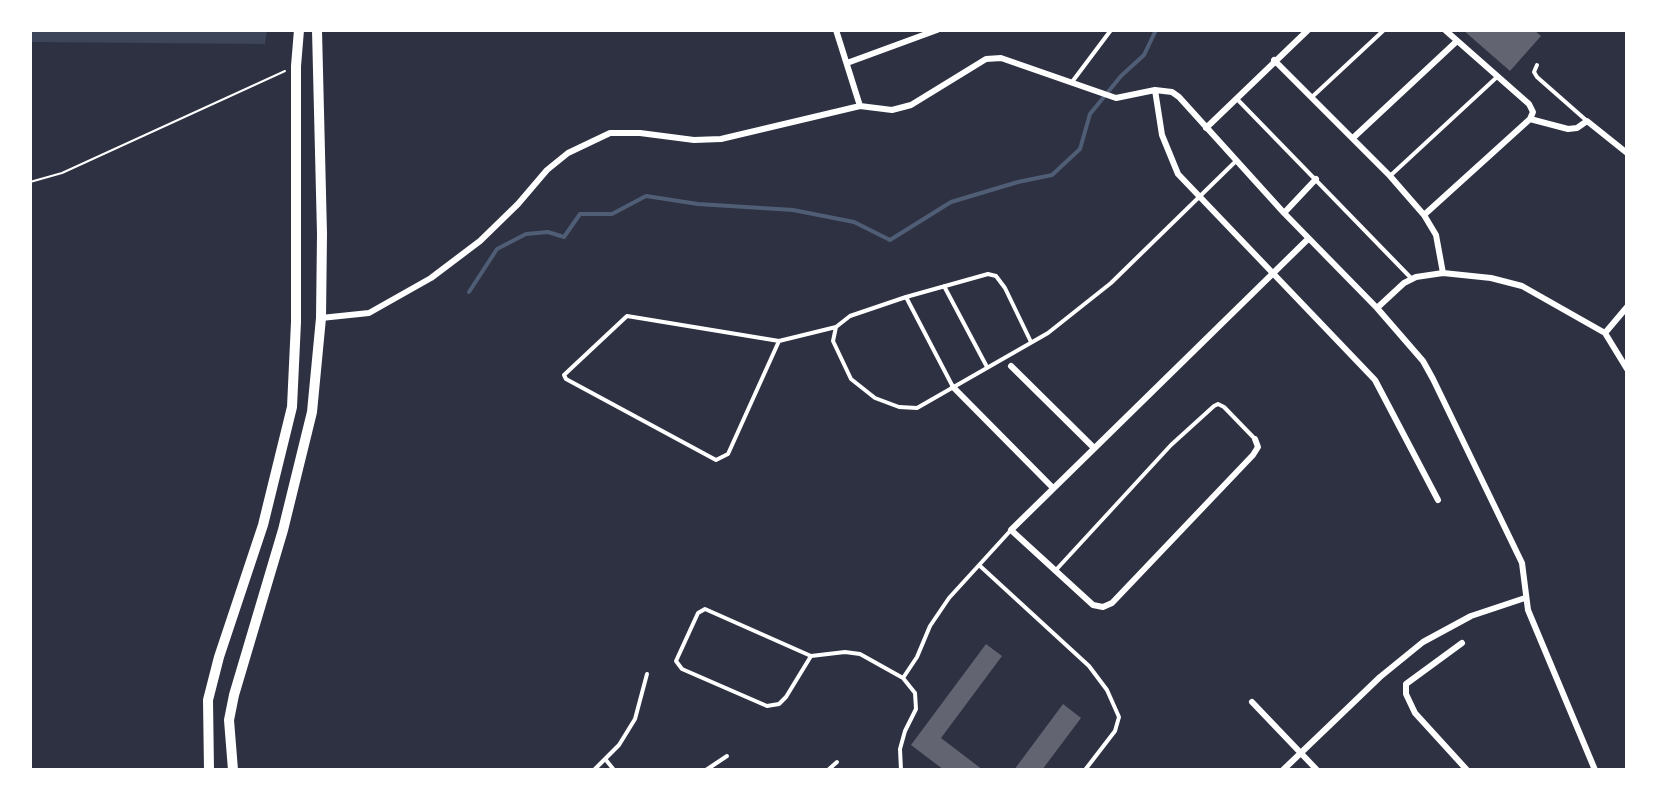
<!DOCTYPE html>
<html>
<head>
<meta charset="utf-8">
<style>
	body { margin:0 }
	#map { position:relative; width:1657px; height:800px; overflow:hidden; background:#2d3142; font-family:"DM Sans",sans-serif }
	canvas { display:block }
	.frame { position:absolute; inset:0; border:32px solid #fff; pointer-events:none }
</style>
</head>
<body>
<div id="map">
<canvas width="1657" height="800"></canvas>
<div class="frame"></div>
</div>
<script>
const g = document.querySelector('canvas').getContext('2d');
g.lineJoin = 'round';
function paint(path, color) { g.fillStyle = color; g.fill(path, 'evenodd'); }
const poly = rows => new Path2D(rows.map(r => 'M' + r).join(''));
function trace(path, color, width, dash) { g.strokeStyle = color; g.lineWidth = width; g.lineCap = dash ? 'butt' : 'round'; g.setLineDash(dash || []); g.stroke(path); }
paint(poly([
	[30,30,267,30,265,44,30,42]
]), '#3c4559');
trace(poly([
	[469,292,497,249,526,234,548,232,564,237,580,214,612,214,646,196,698,204,793,210,854,222,890,240,951,202,1018,182,1052,175,1080,149,1090,114,1121,76,1144,55,1156,30]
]), '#4f5d75', 4);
paint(poly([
	[1463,30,1534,30,1541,36,1510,71],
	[986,644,1002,656,941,738,983,770,944,770,911,745],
	[1063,704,1081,718,1042,770,1014,770]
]), '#626471');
trace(poly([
	[30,182,62,173,285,71]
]), '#fff', 2);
trace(poly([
	[1537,65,1534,72,1537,77,1587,121],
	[1072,82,1111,30],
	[1312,97,1384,30],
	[1237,99,1412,279],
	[1390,176,1497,77],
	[944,286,987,367],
	[906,297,953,387],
	[836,327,833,341,851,379,875,398,899,407,917,408,1048,333,1111,283,1236,161],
	[779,341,728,454,716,460,566,379,564,375,627,316,779,341,836,327,850,316,906,297,988,274,996,276,1005,288,1031,342],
	[979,565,1089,666,1107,690,1119,717,1115,731,1085,770],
	[1055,571,1171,445,1214,406,1218,404,1224,407,1255,439],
	[811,656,705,609,698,613,676,661,682,669,767,706,779,704,786,697,811,656,845,652,860,654,903,678,915,693,916,709,905,731,900,749,901,770],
	[903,678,917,657,930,626,949,598,1011,530],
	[606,760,614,770],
	[594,770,619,745,635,719,647,674],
	[706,770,727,756],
	[828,770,837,762]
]), '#fff', 4);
trace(poly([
	[836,30,860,106],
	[1274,60,1390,176,1424,215,1436,235,1443,273],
	[847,63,937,30],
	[1155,90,1162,135,1178,174,1375,380,1438,500],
	[1530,119,1568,129,1577,128,1587,121,1627,153],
	[1206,128,1308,30],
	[1353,138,1457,41],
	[1284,213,1316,179],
	[1424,215,1530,119,1533,112,1529,104,1445,30],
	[1377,308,1404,283,1416,277,1443,273,1491,278,1522,286,1605,333,1627,369],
	[321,318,369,313,431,278,480,241,518,204,547,170,568,153,610,133,640,133,694,140,721,139,860,106,892,110,911,105,986,59,1001,58,1116,98,1155,90,1172,92,1179,97,1284,213,1377,308,1423,361,1433,379,1522,563,1528,610,1595,770],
	[1605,333,1627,307],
	[1011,366,1094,448],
	[953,387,1053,488],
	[1255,439,1258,447,1253,455,1112,603,1103,607,1093,605,1011,530,1308,239],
	[1462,643,1406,684,1406,694,1415,713,1467,770],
	[1252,702,1317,770],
	[1283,770,1380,677,1423,642,1471,616,1525,598]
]), '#fff', 6);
trace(poly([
	[209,770,208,700,219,657,263,525,292,407,296,322,296,66,299,30],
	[233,770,229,720,234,695,283,530,312,412,321,318,322,234,317,30]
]), '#fff', 10);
</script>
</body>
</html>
